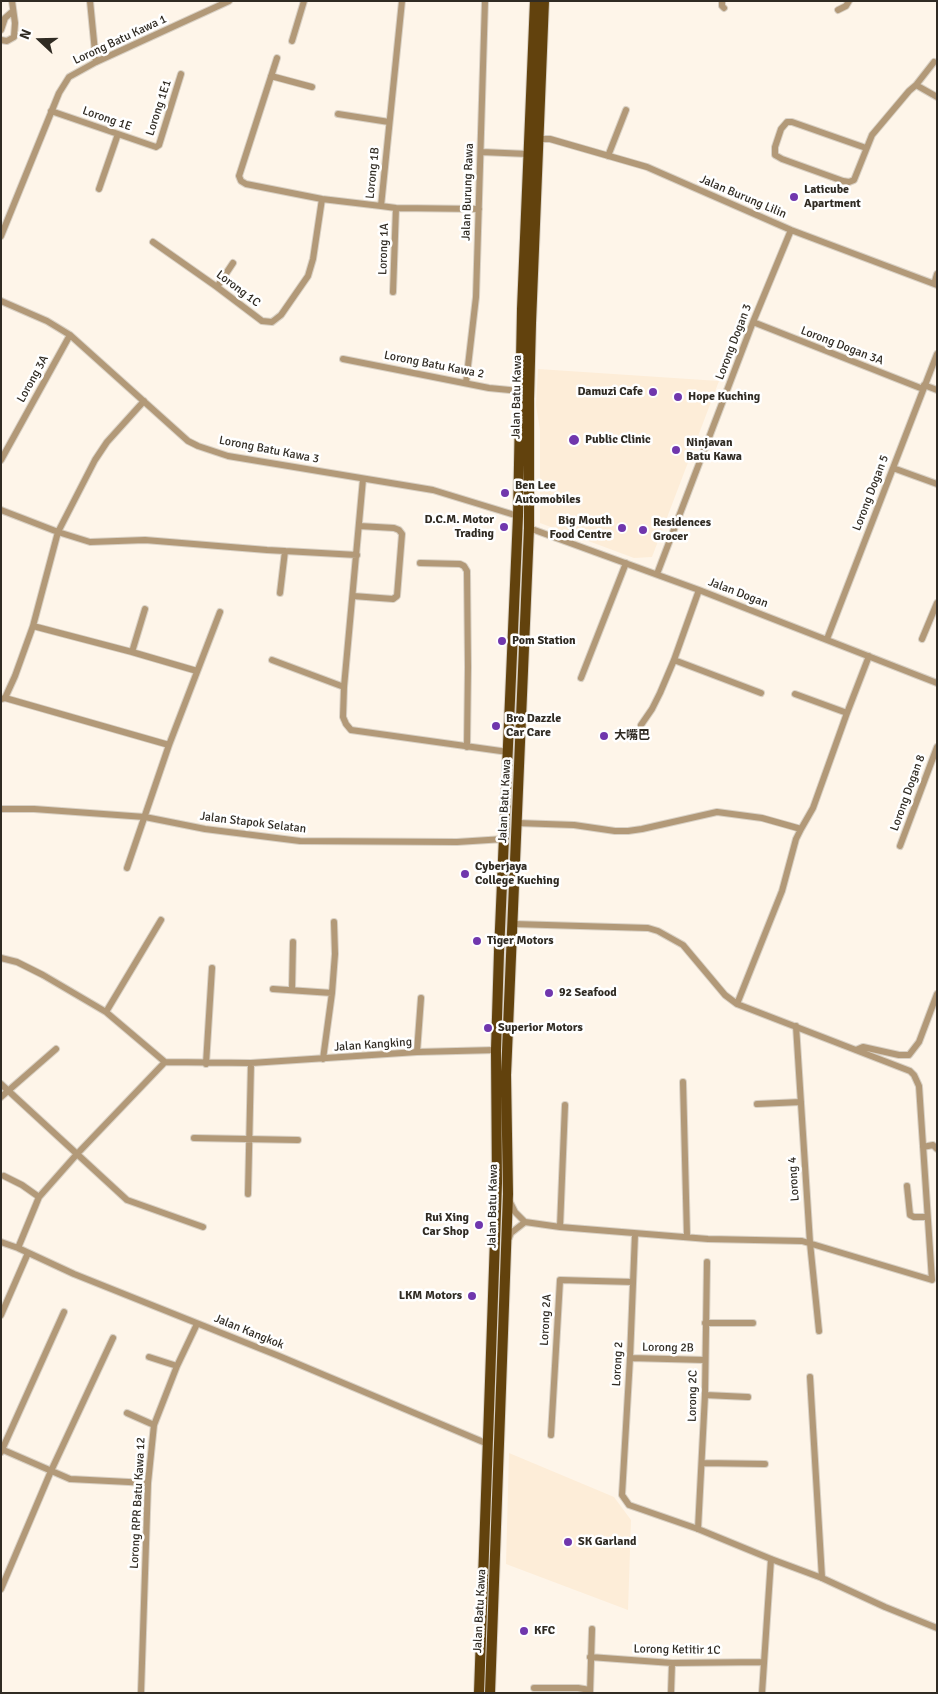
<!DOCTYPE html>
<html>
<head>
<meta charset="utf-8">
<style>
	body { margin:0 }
	#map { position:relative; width:938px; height:1694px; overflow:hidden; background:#fef5e9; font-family:Signika,sans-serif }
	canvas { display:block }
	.frame { position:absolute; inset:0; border:2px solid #302b23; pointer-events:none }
	.north { position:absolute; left:15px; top:15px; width:50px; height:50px; -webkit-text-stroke:4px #fff; paint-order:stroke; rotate:291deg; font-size:14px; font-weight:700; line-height:20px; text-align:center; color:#302b23 }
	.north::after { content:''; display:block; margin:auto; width:18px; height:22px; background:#302b23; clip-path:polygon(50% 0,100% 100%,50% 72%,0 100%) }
</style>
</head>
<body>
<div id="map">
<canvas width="938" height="1694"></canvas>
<div class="frame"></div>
<div class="north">N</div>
</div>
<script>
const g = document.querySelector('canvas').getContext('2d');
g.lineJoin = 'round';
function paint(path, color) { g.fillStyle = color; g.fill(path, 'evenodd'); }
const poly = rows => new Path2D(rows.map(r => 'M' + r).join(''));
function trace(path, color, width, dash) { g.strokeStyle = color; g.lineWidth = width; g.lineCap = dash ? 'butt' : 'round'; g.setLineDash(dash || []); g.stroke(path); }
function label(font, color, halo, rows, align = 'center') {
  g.font = font + ' Signika,"Noto Sans SC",sans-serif'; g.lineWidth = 5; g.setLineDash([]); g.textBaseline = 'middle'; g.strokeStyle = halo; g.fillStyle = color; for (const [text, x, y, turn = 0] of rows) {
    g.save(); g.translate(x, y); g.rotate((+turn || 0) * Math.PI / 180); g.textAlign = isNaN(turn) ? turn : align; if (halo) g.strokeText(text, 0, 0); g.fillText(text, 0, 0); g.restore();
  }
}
paint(poly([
	[538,369,719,381,652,557,634,558,540,523,540,430,536,405],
	[509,1453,614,1497,631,1520,628,1610,506,1564]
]), '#fdedd8');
const minor = poly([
	[90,1,96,62],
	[722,1,722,6,724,8],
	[838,10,846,6,849,1],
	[1,30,5,18,13,11],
	[1,40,7,41,14,37,15,23,12,1],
	[292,41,304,1],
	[277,58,239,176,241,181,246,184,322,199,381,206,396,208,479,209],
	[271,76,312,87],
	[916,85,937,97],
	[51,111,156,147,159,145,181,74],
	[338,114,389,122],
	[538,139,550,139,647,167,791,230,937,285],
	[866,148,792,122,787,122,781,129,775,147,775,155,782,159,843,181,849,182,854,180,872,135,909,91,916,85,934,62],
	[481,152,528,154],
	[608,156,626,110],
	[99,189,118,134],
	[381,206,402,1],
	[1,236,59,93,69,77,96,62,229,1],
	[153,242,217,287,262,321,272,322,281,315,308,276,313,259,322,199],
	[934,284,937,274],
	[217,287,233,263],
	[393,292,396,208],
	[1,301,47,321,70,335,188,441,198,446,228,456,433,490,518,516],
	[753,322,923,389],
	[343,359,489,388,520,391],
	[466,383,476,297,485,1],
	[924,385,937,390],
	[1,460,70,335],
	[893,468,937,484],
	[363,479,344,687,343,717,346,724,351,730,508,752],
	[1,510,58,532,90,542,145,540,267,550,357,555],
	[529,528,699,590,937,683],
	[420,563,460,564,464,566,467,571,468,667,467,747],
	[657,574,753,322,791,230],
	[280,593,285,551],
	[353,596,393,599,397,596,402,534,399,530,394,528,359,526],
	[33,626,132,652,197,671],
	[827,639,937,354],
	[922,639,937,603],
	[132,652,145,609],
	[272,660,344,687],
	[674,660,761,693],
	[581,678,626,563],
	[795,694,847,713],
	[5,698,169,745],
	[1,699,5,698,15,676,33,626,58,532,95,460,107,442,144,401],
	[641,725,652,709,660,693,674,660,699,590],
	[1,809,34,809,145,817,205,829,300,841,457,842,504,839],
	[517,823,574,825,615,831,628,831,642,829,717,812,762,818,801,829,813,808,847,713,869,656],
	[900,846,937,747],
	[127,868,169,745,220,612],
	[513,924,648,928,658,931,683,945,725,995,737,1004],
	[1,958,17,962,43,975,106,1012,165,1062,251,1063,417,1052,496,1050],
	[273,989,332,993],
	[292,990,293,942],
	[106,1012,161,920],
	[796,1026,810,1243,819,1331],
	[856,1050,863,1047,899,1055,909,1055,919,1042,937,994],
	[417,1052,421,998],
	[323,1059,332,993,335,954,334,922],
	[206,1064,212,968],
	[683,1082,687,1236],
	[1,1084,127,1200,203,1227],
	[1,1097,56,1049],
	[757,1104,801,1102],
	[194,1138,298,1140],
	[923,1147,933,1145,937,1149],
	[4,1176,22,1185,39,1197],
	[907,1186,910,1215,914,1217,927,1217],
	[248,1194,251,1063],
	[510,1202,515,1212,525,1222,560,1227,708,1239,802,1241,932,1280,919,1086,914,1075,910,1071,737,1004,782,891,796,839,801,829],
	[560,1227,565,1105],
	[635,1234,630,1358,622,1495,629,1505,698,1529,771,1559,822,1578,885,1607,937,1628],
	[509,1238,511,1233,525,1222],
	[1,1242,18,1248,74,1274,279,1356,488,1444],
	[18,1248,39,1197,77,1154,165,1062],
	[1,1315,28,1253],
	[705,1323,753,1323],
	[149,1357,177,1366],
	[630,1358,705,1360],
	[810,1377,822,1578],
	[705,1395,748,1397],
	[127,1413,154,1425],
	[551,1435,560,1280,633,1282],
	[1,1449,70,1479,148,1483],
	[1,1452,64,1312],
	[702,1463,765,1464],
	[698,1529,705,1395,707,1262],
	[1,1589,51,1471,113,1338],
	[590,1657,672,1663,764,1662],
	[534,1688,578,1688,590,1690],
	[141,1693,148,1483,154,1425,177,1366,197,1324],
	[590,1693,592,1629],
	[671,1693,672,1663],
	[762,1693,771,1559]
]);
const trunk = poly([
	[479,1693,497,1183,496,1050,499,952,518,516,522,309,535,1],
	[490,1693,508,1194,506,1075,529,528,529,399,531,323,544,1]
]);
trace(minor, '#d9d1c5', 8);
trace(trunk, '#d9d1c5', 12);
trace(minor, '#b29978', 6);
trace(trunk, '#62420d', 10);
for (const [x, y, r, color] of [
	[794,197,5,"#7037ad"],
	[653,392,5,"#7037ad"],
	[678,397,5,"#7037ad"],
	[574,440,6,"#7037ad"],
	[676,450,5,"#7037ad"],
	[505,493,5,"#7037ad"],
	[504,527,5,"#7037ad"],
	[622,528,5,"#7037ad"],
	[643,530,5,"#7037ad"],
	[502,641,5,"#7037ad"],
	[496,726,5,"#7037ad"],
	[604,736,5,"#7037ad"],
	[465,874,5,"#7037ad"],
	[477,941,5,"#7037ad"],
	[549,993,5,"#7037ad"],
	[488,1028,5,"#7037ad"],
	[479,1225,5,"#7037ad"],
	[472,1296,5,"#7037ad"],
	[568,1542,5,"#7037ad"],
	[524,1631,5,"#7037ad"]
]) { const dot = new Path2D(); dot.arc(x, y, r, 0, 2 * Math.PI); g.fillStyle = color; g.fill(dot); trace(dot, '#fff', 2); }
label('12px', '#302b23', '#fff', [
	["Lorong Batu Kawa 1",120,40,-25],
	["Lorong 1E1",159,108,-72],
	["Lorong 1E",107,119,19],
	["Lorong 1B",373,173,-84],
	["Jalan Burung Rawa",468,192,-88],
	["Jalan Burung Lilin",743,197,23],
	["Lorong 1A",384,249,-88],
	["Lorong 1C",238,289,37],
	["Lorong Dogan 3",734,342,-69],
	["Lorong Dogan 3A",842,346,21],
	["Lorong Batu Kawa 2",434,365,11],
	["Lorong 3A",33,379,-61],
	["Jalan Batu Kawa",517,397,-89],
	["Lorong Batu Kawa 3",269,450,11],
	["Lorong Dogan 5",871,493,-69],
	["Jalan Dogan",738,593,21],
	["Lorong Dogan 8",908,793,-70],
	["Jalan Batu Kawa",505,801,-87],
	["Jalan Stapok Selatan",253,823,7],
	["Jalan Kangking",373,1045,-4],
	["Lorong 4",794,1179,-94],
	["Jalan Batu Kawa",493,1206,-89],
	["Lorong 2A",546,1320,-87],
	["Jalan Kangkok",249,1332,22],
	["Lorong 2B",668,1348,1],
	["Lorong 2",618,1364,-87],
	["Lorong 2C",693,1396,-89],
	["Lorong RPR Batu Kawa 12",138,1503,-87],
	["Jalan Batu Kawa",480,1611,-87],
	["Lorong Ketitir 1C",677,1650,1]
]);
label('bold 12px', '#302b23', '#fff', [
	["Laticube",804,190],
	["Apartment",804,204],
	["Damuzi Cafe",643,392,"right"],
	["Hope Kuching",688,397],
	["Public Clinic",585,440],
	["Ninjavan",686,443],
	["Batu Kawa",686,457],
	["Ben Lee",515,486],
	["Automobiles",515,500],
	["D.C.M. Motor",494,520,"right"],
	["Trading",494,534,"right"],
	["Big Mouth",612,521,"right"],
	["Food Centre",612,535,"right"],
	["Residences",653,523],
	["Grocer",653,537],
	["Pom Station",512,641],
	["Bro Dazzle",506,719],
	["Car Care",506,733],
	["大嘴巴",614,736],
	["Cyberjaya",475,867],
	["College Kuching",475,881],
	["Tiger Motors",487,941],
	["92 Seafood",559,993],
	["Superior Motors",498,1028],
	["Rui Xing",469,1218,"right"],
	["Car Shop",469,1232,"right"],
	["LKM Motors",462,1296,"right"],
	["SK Garland",578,1542],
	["KFC",534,1631]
], 'left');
</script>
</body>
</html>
